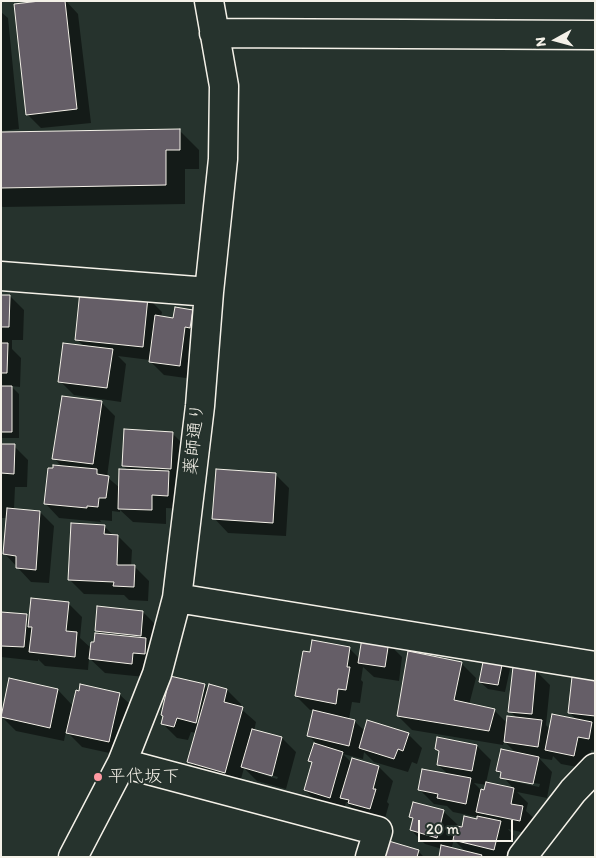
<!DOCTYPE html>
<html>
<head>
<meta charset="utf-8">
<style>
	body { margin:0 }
	#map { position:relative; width:596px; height:858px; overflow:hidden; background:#26332d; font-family:Itim,sans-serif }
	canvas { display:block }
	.frame { position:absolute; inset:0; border:2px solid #f4f1e8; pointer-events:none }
	.north { position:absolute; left:531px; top:15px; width:50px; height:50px; -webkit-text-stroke:4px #26332d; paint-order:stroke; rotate:263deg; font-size:14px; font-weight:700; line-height:20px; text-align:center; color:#f4f1e8 }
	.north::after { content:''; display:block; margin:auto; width:18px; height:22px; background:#f4f1e8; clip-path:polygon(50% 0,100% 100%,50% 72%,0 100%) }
	.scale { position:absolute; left:418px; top:820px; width:95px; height:22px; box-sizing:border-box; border:2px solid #f4f1e8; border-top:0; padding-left:6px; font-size:15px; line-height:18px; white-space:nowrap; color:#f4f1e8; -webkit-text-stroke:4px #26332d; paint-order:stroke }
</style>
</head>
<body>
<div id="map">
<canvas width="596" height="858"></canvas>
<div class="frame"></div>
<div class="north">N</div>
<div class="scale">20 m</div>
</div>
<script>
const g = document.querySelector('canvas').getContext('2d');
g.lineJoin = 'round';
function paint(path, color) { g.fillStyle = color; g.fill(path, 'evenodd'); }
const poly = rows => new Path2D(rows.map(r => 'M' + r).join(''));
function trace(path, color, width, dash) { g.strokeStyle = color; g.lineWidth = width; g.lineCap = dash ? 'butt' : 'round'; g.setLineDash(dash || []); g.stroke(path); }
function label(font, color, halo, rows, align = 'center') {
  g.font = font + ' Itim,"Klee One",sans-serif'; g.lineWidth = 4; g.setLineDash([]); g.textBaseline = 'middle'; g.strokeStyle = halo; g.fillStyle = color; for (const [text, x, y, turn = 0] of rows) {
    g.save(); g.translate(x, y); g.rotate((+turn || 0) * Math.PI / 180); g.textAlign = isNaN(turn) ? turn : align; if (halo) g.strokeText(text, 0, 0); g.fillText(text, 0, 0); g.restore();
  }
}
paint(poly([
	[51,1,66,1,78,14,91,123,41,128,27,114],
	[1,12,8,18,19,129,1,131],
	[180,131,199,150,199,169,185,169,185,204,3,207,1,206,1,133],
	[1,296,10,296,24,310,23,340,12,340,12,349,21,358,20,387,11,386,19,394,19,438,1,438],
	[148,298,162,312,161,317,174,319,192,311,206,325,193,379,164,375,150,361,150,360,118,356,126,364,121,402,74,395,60,381,84,346,76,339],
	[101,402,115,416,107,477,120,488,128,470,123,466,172,433,186,447,182,509,166,508,166,524,133,522,120,510,120,512,112,511,112,521,100,520,101,522,59,518,45,503,62,467,54,458],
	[1,445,14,446,28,460,27,487,15,487,14,509,40,512,54,526,49,583,31,582,5,554,8,518,1,518],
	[275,474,289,488,286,536,228,533,214,518],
	[104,526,114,536,118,536,132,550,131,567,135,567,149,581,148,601,129,600,124,595,84,594,70,580],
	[68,603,82,617,80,638,92,649,100,635,96,630,143,612,157,626,145,677,105,673,89,658,88,670,45,666,38,659,38,661,1,657,1,613,27,615,30,619],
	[313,642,350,649,360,659,388,643,402,657,399,681,374,677,363,667,361,680,363,682,360,703,352,702,349,719,354,721,365,731,408,734,422,748,417,764,412,762,408,772,374,762,364,752,363,759,343,754,352,763,353,759,379,767,393,781,387,802,389,804,384,822,356,812,346,802,344,811,319,804,305,790,313,764,310,761,320,747,308,735,314,710,310,710,296,696,311,654],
	[409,653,462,664,476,678,469,705,494,710,507,723,517,718,510,711,536,671,550,685,546,725,550,730,577,720,569,712,595,681,595,751,591,750,588,769,561,764,553,756,552,760,539,758,552,772,547,798,517,792,528,803,526,811,537,821,534,835,508,829,514,836,510,857,440,857,442,849,425,844,411,830,414,820,410,817,443,811,458,825,457,827,463,829,478,820,478,817,453,812,447,806,434,804,420,790,449,775,438,765,440,753,436,749,477,746,491,760,486,783,513,788,498,771,517,754,504,741,503,745,412,730,398,716],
	[511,779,540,784,539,787,511,781],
	[474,783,487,785,485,791,482,791],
	[454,840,466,852,451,849],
	[503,662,510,669,505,692,488,689,480,682],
	[204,685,209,690,210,685,227,690,241,704,240,708,256,722,254,731,282,738,296,752,286,789,257,781,244,768,239,786,203,776,189,762,197,733,191,732,188,740,177,738,163,724],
	[258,771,278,777,277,779,258,773],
	[58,690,73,706,119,694,134,708,123,756,82,747,66,731,64,741,16,731,2,717],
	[418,851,424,857,378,857]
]), '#0007');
const building = poly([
	[40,1,65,1,77,109,26,115,14,4,40,1],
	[180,129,180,150,166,150,166,185,1,188,1,132,180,129],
	[80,291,148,297,143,347,75,340,80,291],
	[1,295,10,295,9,327,1,327,1,295],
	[175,307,193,310,190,328,185,327,180,366,149,362,155,315,173,318,175,307],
	[1,343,8,343,7,373,1,373,1,343],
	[63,343,113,349,107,388,58,382,63,343],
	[1,386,12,386,12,432,1,432,1,386],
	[62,396,102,401,93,464,52,459,62,396],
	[124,429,173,432,171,469,122,466,124,429],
	[1,444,15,444,14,474,1,473,1,474,1,444],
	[53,465,97,469,97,474,109,476,106,498,99,498,98,507,87,506,87,508,44,504,48,468,53,468,53,465],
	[119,469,169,471,168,496,152,495,152,510,118,509,119,469],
	[216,469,276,473,273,523,212,519,216,469],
	[7,508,40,511,36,570,16,568,16,556,3,554,7,508],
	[71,523,105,525,104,534,118,535,117,565,135,565,134,587,113,586,114,582,68,580,71,523],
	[31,598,69,602,66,631,77,632,75,657,29,652,32,627,28,627,31,598],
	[97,606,143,611,141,636,95,631,97,606],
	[1,612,27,614,24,647,1,646,1,612],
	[95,633,146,638,145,654,133,653,132,664,89,659,91,642,94,642,95,633],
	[362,638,389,641,385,667,358,663,362,638],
	[312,640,350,647,347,667,350,667,346,690,338,689,336,704,295,696,303,651,310,652,312,640],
	[408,651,462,662,454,700,495,709,489,731,397,716,408,651],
	[484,657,503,660,498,685,479,682,484,657],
	[513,667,536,669,532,714,508,712,513,667],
	[170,676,205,684,196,723,177,718,174,727,161,724,163,716,161,715,170,676],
	[572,677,595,680,595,716,568,713,572,677],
	[9,678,58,689,50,728,1,717,9,678],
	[80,684,120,693,109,742,66,733,76,690,79,691,80,684],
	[209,684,227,689,224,702,243,707,225,773,187,762,209,684],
	[313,710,355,720,349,746,307,736,313,710],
	[552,714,592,722,589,739,578,737,574,756,545,750,552,714],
	[507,716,542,720,538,747,504,742,507,716],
	[367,720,409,733,403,751,398,749,394,759,359,748,367,720],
	[252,729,282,737,272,776,241,767,252,729],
	[437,737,477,745,472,771,437,765,439,751,435,749,437,737],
	[314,743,343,752,330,798,304,790,312,762,308,761,314,743],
	[501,749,539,757,533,784,500,778,501,772,496,771,501,749],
	[352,758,379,766,373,789,376,789,370,809,348,803,349,800,340,798,352,758],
	[422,769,471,778,466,804,437,798,438,794,418,790,422,769],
	[486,782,514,788,511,804,523,806,520,821,476,812,481,789,484,790,486,782],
	[413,802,444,810,437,838,410,830,413,818,409,817,413,802],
	[464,816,477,819,477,816,501,821,494,850,453,840,456,826,462,827,464,816],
	[382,839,419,850,417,857,377,857,382,839],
	[441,845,482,855,481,857,439,857,441,845]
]);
paint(building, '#655e67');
trace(building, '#f4f1e8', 1);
const minor = poly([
	[214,33,595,35],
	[1,276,209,292],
	[177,598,595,666],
	[122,763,378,831,370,857],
	[73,857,122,763,157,674,177,598,200,406,209,292,223,159,224,86,209,1],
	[522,857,573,791,595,768]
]);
trace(minor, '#f4f1e8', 31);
trace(minor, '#26332d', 28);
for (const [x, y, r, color] of [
	[98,777,5,"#ff9aa2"]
]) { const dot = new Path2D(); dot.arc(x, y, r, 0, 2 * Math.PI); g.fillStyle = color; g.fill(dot); trace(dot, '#26332d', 2); }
label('18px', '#f4f1e8', '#26332d', [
	["薬師通り",195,439,-84]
]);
label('18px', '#f4f1e8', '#26332d', [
	["平代坂下",108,777]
], 'left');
</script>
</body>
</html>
